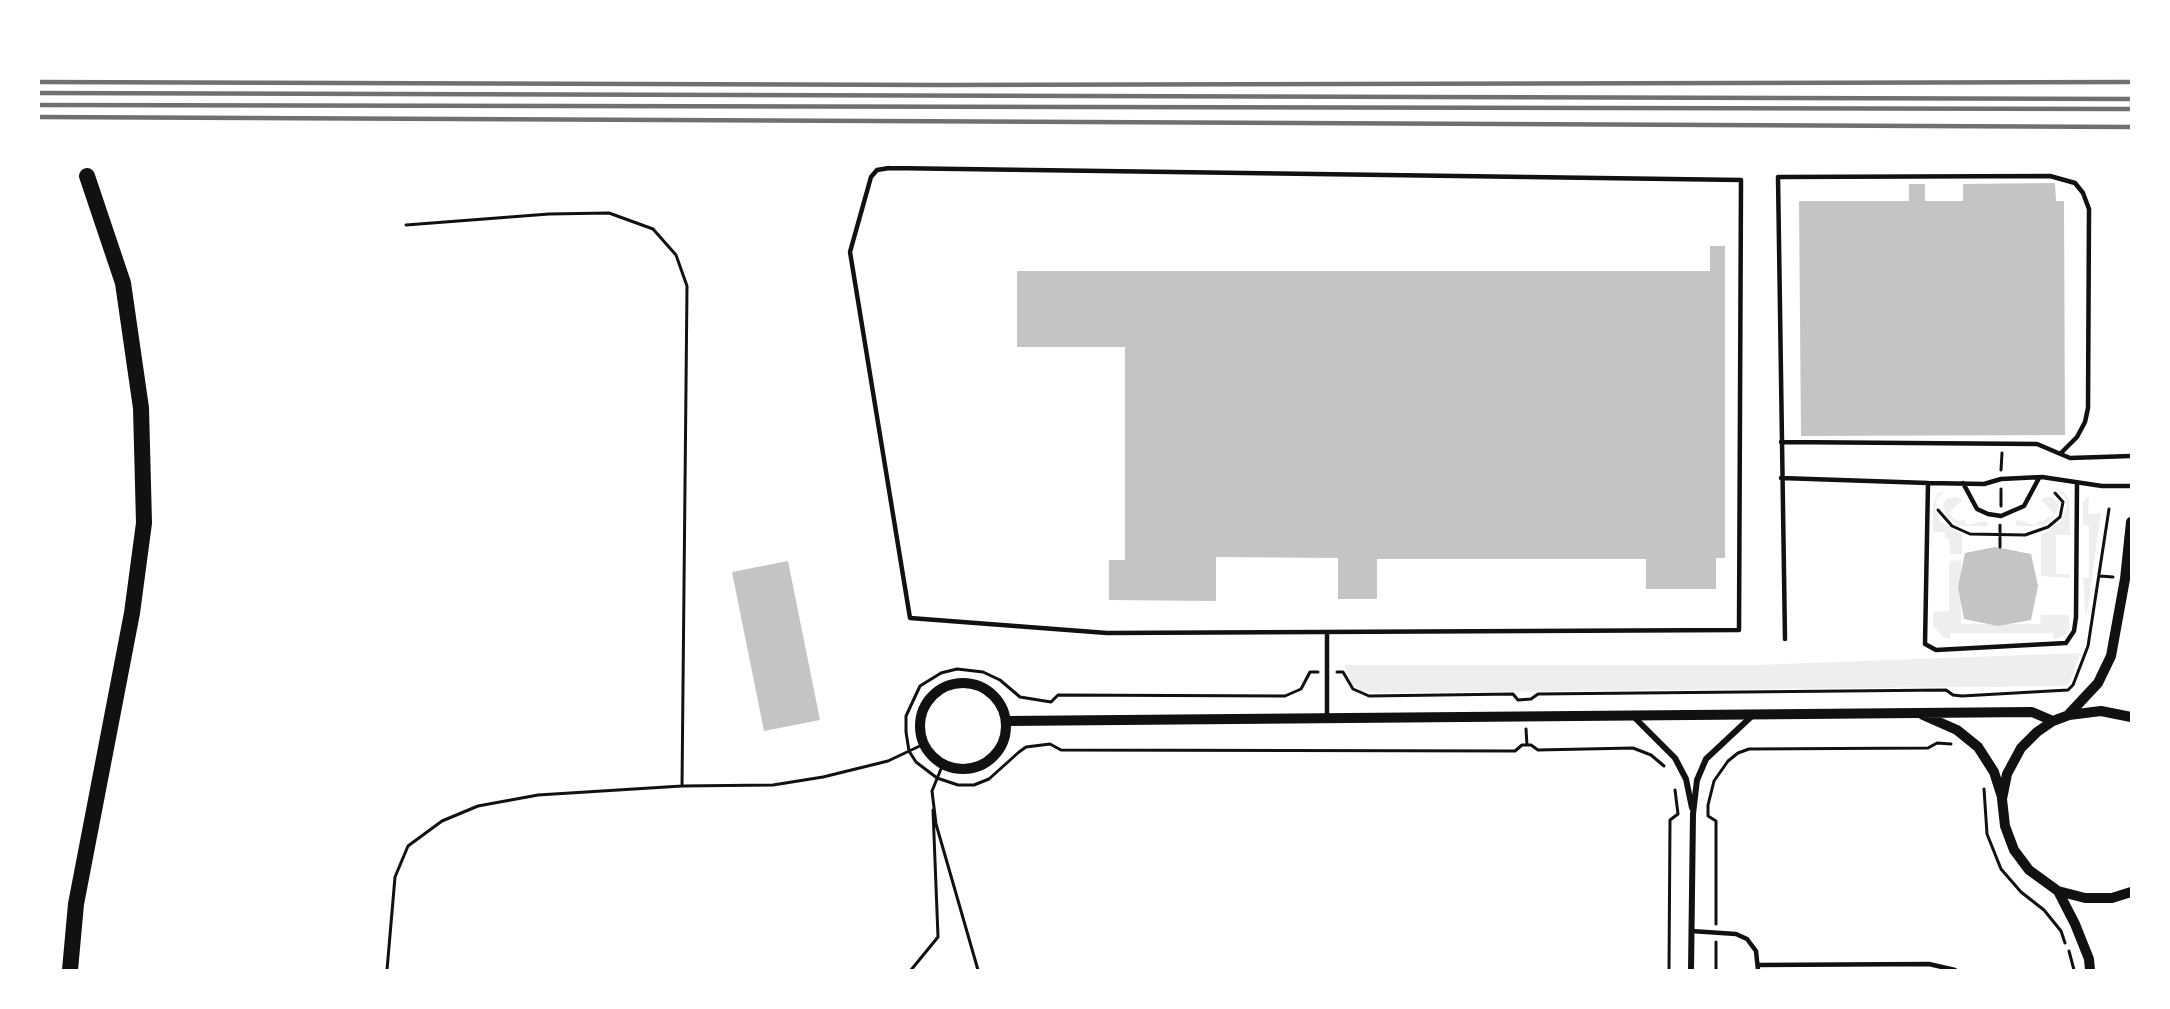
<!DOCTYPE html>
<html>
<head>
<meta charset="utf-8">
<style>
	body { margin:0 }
	#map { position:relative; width:2170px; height:1009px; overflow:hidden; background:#fff; font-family:"Fira Sans",sans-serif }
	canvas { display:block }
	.frame { position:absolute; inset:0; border:40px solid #fff; pointer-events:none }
</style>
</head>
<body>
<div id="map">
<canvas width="2170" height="1009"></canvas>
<div class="frame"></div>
</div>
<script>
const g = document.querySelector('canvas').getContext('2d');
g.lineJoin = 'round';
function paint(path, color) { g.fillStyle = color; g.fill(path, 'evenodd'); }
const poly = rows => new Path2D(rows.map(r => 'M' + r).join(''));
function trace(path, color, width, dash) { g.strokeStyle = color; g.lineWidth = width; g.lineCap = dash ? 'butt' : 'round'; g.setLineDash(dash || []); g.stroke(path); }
paint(poly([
	[2056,489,2064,492,2069,500,2070,535,2056,535,2056,574,2069,574,2070,578,2041,576,2041,535,2062,521,2067,507,2065,497],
	[1945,491,1937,498,1935,509,1940,521,1962,535,1962,554,1950,554,1949,539,1945,539,1945,532,1933,532,1933,505,1938,493],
	[2089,495,2088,514,2101,513,2086,619,2083,578,2089,578,2089,526,2083,525,2083,502],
	[1956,497,1962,500,1949,513,1953,518,1960,522,1963,519,1967,525,1986,521,1988,526,1962,526,1947,517,1943,504,1948,498],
	[2046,497,2053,497,2059,506,2051,521,2040,526,2015,526,2017,520,2035,525,2040,520,2042,522,2048,517,2050,518,2054,513,2041,500],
	[1961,560,1961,624,2040,624,2041,615,2069,615,2069,629,2065,635,2054,639,2053,633,1950,633,1950,639,1943,637,1933,626,1933,612,1949,611,1949,561],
	[2080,653,2072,677,2068,684,2062,686,1376,693,1362,692,1352,684,1345,669,1345,665,1755,665]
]), '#eee');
paint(poly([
	[2055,183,2056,201,2064,201,2065,435,1801,436,1799,201,1909,201,1909,184,1925,184,1925,201,1963,201,1963,184],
	[1710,246,1725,246,1725,558,1716,558,1716,589,1646,589,1646,559,1377,559,1377,599,1338,599,1338,558,1216,557,1216,601,1109,600,1109,560,1125,560,1125,347,1017,347,1017,271,1710,271],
	[1995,547,2031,554,2038,586,2031,620,1998,626,1964,619,1958,587,1965,553],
	[788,561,820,720,764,731,732,572]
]), '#c4c4c4');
trace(poly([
	[406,225,549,214,609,213,653,229,676,255,687,286,682,786],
	[2001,470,2002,453],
	[2001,506,2001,489],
	[1938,510,1952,526,1970,534,2025,535,2048,527,2060,517,2063,502,2055,493],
	[2000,547,2000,525],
	[2100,576,2113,577],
	[1318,672,1310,672,1301,689,1285,696,1058,695,1051,702,1020,697,1000,680,983,672,957,669,941,673,920,686,906,716,906,732,909,751,916,762,937,778,958,785,974,785,989,779,1019,752,1026,747,1050,744,1061,750,1515,751,1522,745,1531,745,1538,750,1633,748,1651,755,1664,766],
	[1337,672,1343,672,1353,689,1369,696,1513,694,1518,700,1531,699,1538,694,1946,690,1953,695,1962,696,2068,690,2073,685,2088,646,2109,509],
	[1526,729,1527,745],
	[943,764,932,791,936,824,978,970],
	[1984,789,1987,834,2001,869,2021,892,2044,910,2061,931,2065,943],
	[1716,924,1716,821,1708,816,1708,805,1714,781,1728,761,1738,753,1749,749,1928,748,1937,743,1951,744],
	[1716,942,1716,970],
	[2069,951,2074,970],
	[387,970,395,877,408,846,442,821,478,806,538,795,682,786,773,785,823,777,888,761,924,744],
	[911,970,938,937,933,810],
	[1669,970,1670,820,1678,814,1675,790]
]), '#111', 3);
trace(poly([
	[889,168,1741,180,1739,630,1107,633,910,618,850,252,871,177,877,170,889,168],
	[1781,442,2037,444,2070,458,2131,456],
	[1781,478,1928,483],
	[1963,483,1977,509,1988,514,2001,516,2024,506,2039,478],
	[2077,483,2076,617,2074,631,2066,643,1936,650,1925,644,1928,483,1984,484,2001,479,2042,477,2102,486,2131,486],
	[1785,639,1778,177,2050,176,2075,183,2083,193,2089,209,2088,408,2085,422,2077,437,2061,453],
	[1327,716,1327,632],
	[1691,931,1736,934,1747,939,1756,951,1758,970],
	[1758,965,1929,964,1955,970]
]), '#111', 4.5);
trace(poly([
	[1633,716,1675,758,1686,779,1692,808],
	[1691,970,1693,814,1697,780,1706,759,1753,715]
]), '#111', 6);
trace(poly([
	'920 726a43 43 0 1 1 86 0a43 43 0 1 1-86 0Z',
	[2069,714,2098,683,2111,656,2125,579,2131,522],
	[1923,715,1957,730,1978,747,1994,772,2002,797],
	[2131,717,2101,711,2069,715,2053,721,2037,732,2021,748,2007,774,2002,799,2005,826,2014,850,2029,870,2058,891,2085,898,2112,898,2131,892],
	[1007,721,2032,712,2053,721],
	[2058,891,2075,924,2089,959,2090,970]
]), '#111', 10);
trace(poly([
	[70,970,76,904,132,613,144,523,141,408,123,283,87,176]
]), '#111', 16);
trace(poly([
	[39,82,942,85,2131,82],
	[39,93,2131,99],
	[39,105,2131,109],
	[39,117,2131,127]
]), '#707070', 4.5);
</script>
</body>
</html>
